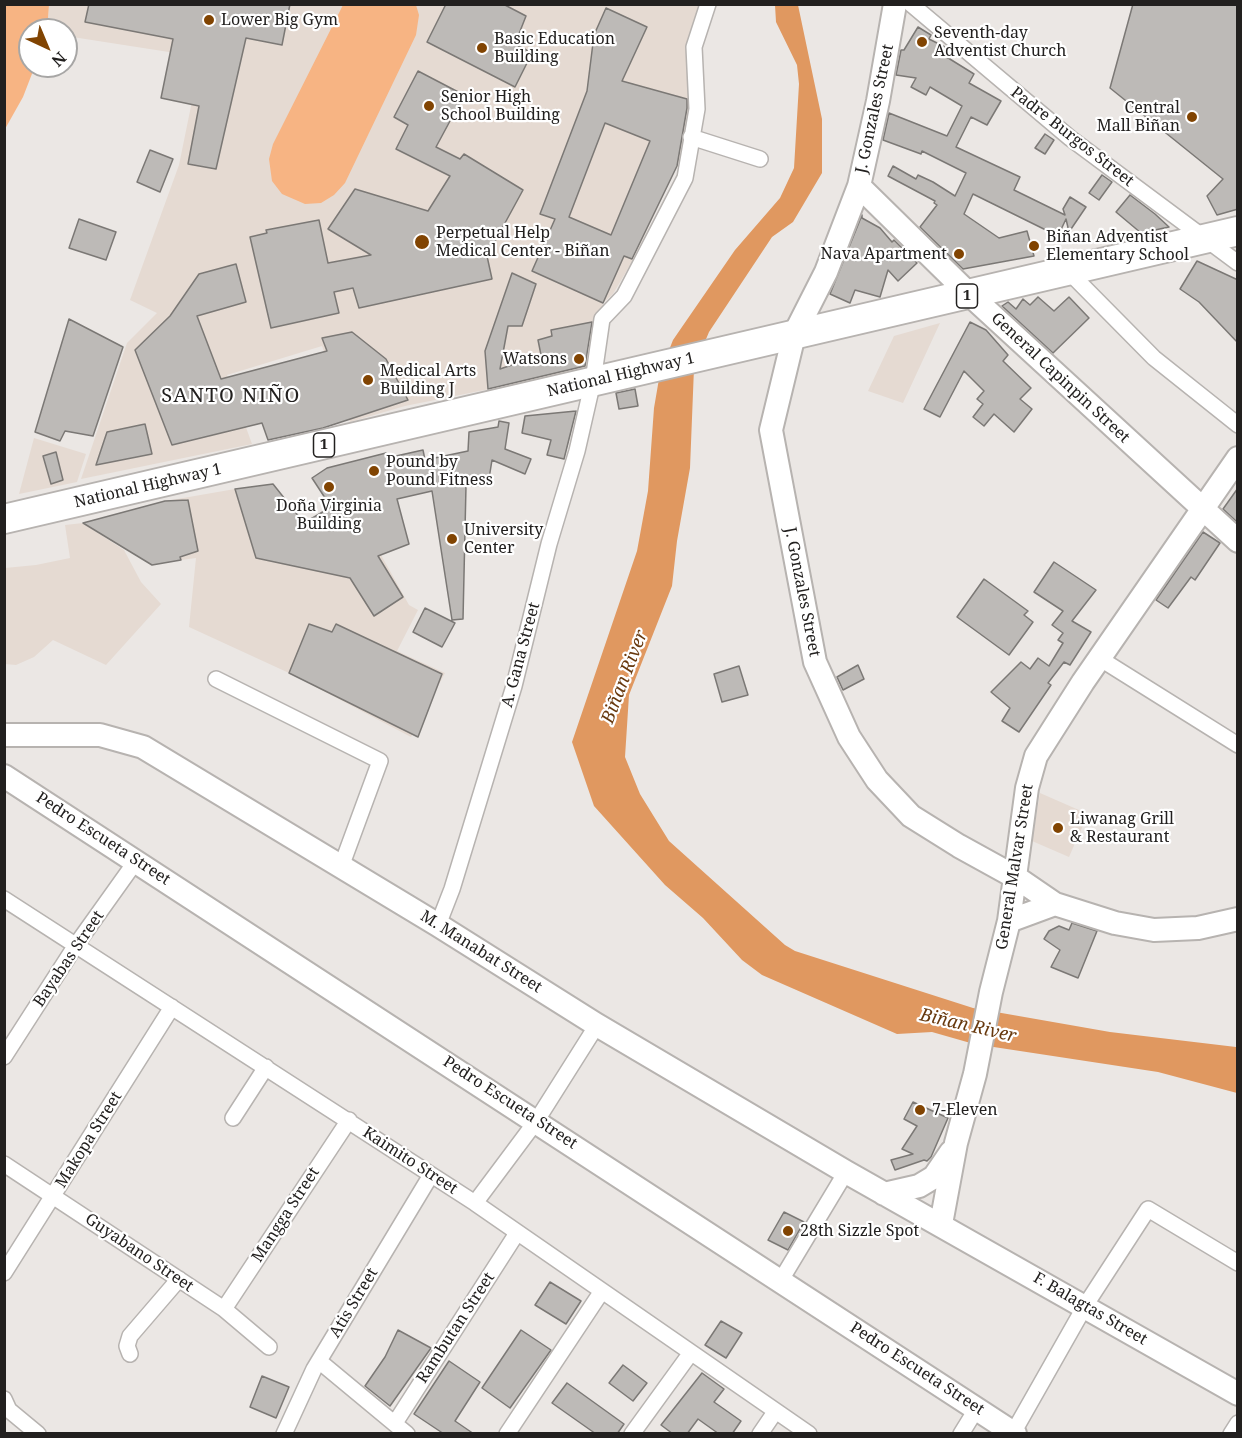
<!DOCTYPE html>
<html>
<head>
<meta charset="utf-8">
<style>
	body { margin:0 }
	#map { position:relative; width:1242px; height:1438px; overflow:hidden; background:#ebe7e4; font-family:"Noto Serif",serif }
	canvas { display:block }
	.frame { position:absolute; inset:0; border:6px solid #22201f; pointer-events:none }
	.north { position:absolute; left:18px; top:18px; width:60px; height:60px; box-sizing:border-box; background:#fff; border:2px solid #a7a6a5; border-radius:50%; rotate:136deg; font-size:16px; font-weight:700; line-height:24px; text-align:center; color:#22201f }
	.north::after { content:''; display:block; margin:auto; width:21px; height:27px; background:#814402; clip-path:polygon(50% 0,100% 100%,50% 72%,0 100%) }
</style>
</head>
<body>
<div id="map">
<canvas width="1242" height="1438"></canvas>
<div class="frame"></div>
<div class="north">N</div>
</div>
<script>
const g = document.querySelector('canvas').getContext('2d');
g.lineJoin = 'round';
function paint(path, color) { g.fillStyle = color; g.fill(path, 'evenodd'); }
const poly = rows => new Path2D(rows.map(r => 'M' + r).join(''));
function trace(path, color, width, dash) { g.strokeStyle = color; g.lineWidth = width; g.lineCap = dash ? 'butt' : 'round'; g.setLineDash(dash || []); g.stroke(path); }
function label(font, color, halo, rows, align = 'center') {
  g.font = font + ' "Noto Serif",serif'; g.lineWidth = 4.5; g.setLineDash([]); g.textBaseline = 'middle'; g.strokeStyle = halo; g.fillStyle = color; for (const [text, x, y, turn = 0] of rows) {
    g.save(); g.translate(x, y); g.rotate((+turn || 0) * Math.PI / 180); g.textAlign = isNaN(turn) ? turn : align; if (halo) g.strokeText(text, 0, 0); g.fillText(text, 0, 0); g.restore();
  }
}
paint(poly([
	[49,4,701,5,694,102,680,160,633,260,613,294,603,303,594,368,405,406,350,422,322,346,227,375,252,444,81,479,127,343,157,313,130,300,179,165,201,57,66,36,66,30,47,30],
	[940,323,903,403,868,391,894,336],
	[34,438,86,454,77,482,19,494],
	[235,489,256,558,348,496,409,605,418,610,397,651,445,673,411,737,289,673,189,627,196,558,181,560,166,501],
	[83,523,124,550,141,582,161,604,106,665,53,640,34,657,16,665,5,664,5,568,36,565,70,558,65,525],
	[1040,793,1088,814,1069,857,1032,841]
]), '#e5dad2');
paint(poly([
	[5,4,49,5,47,30,30,30,30,66,35,66,23,97,5,129],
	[343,5,416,5,419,15,416,35,345,183,334,195,321,203,305,204,282,194,272,181,269,159,273,144]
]), '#f7b483');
paint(poly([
	[775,5,798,5,822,119,822,173,793,222,772,237,709,332,694,368,690,468,677,541,672,586,629,695,625,757,640,794,669,841,785,945,795,951,973,1008,1110,1032,1236,1047,1237,1093,1158,1072,974,1044,932,1032,897,1034,762,975,742,960,703,918,665,885,594,806,572,742,637,551,648,491,654,408,660,373,673,340,735,250,780,198,794,168,799,84,797,65,776,22]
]), '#e09860');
const building = poly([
	[89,4,290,4,282,45,246,38,216,169,188,164,199,106,161,98,173,39,85,22,89,4],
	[446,4,503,4,526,16,515,44,532,53,515,87,427,42,446,4],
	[1133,4,1238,4,1238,209,1217,215,1207,196,1223,179,1110,88,1133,4],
	[606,8,647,27,622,81,687,99,687,108,677,166,632,259,624,256,603,303,532,271,555,219,540,214,587,91,594,35,606,8],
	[605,123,650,141,611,235,569,217,605,123],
	[918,27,931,35,929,39,949,49,945,56,974,74,969,83,1001,101,987,125,971,117,956,147,1020,177,1014,190,1065,215,1063,209,1070,197,1086,207,1069,232,1066,219,1058,236,973,194,964,214,999,238,1027,231,1034,256,963,269,920,227,937,205,934,203,935,201,888,176,893,166,916,179,918,175,933,182,955,196,966,173,922,151,921,154,883,140,889,113,947,136,962,106,930,87,926,95,911,87,916,78,896,75,901,50,904,50,918,27],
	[418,71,464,95,436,147,460,159,464,154,523,190,487,256,492,279,359,308,353,288,334,292,339,313,271,328,250,237,267,233,266,230,319,220,328,263,371,255,328,229,355,189,428,211,450,176,396,149,408,125,394,117,418,71],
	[1045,134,1054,140,1045,154,1035,148,1045,134],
	[150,150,173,159,160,192,137,182,150,150],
	[1102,175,1112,182,1099,200,1089,193,1102,175],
	[1130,195,1155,214,1169,227,1141,233,1116,212,1130,195],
	[862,215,862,218,880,228,892,242,894,240,917,263,898,281,888,270,880,297,855,290,850,303,830,294,862,215],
	[79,219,116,232,106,260,69,248,79,219],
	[1197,261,1238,280,1238,343,1199,302,1180,289,1197,261],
	[236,264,246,302,197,316,221,379,327,351,322,338,352,332,386,359,408,400,323,428,268,440,262,423,172,445,135,350,170,316,199,274,236,264],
	[512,273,536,284,522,326,508,326,500,369,541,355,538,340,552,336,551,330,592,322,585,366,488,389,485,351,512,273],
	[1038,297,1054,311,1069,297,1089,318,1053,353,1002,306,1008,302,1016,309,1023,299,1030,305,1038,297],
	[69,319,123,347,93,436,65,431,60,441,35,432,69,319],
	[970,322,986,330,1008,355,1003,361,1031,388,1020,399,1032,409,1014,432,994,414,984,426,973,417,983,404,977,399,984,391,964,371,940,417,924,409,970,322],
	[635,389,638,406,619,409,616,393,635,389],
	[576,411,564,459,547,455,551,440,522,433,525,416,576,411],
	[499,421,509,423,505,449,531,459,525,474,492,460,488,485,466,486,463,619,452,620,432,491,397,499,409,544,378,556,403,597,374,616,350,578,256,558,235,489,273,484,304,523,331,507,312,478,327,468,386,453,387,458,423,450,425,460,468,451,469,432,498,427,499,421],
	[145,424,152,454,96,465,107,432,145,424],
	[56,452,63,480,51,484,43,456,56,452],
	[1238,488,1238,519,1236,521,1223,509,1238,488],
	[188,500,198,551,180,557,181,560,152,565,83,523,165,501,188,500],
	[1203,532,1220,543,1195,580,1191,577,1168,608,1156,600,1203,532],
	[1054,562,1096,590,1072,621,1091,632,1070,665,1064,662,1048,683,1051,685,1019,732,1002,721,1010,708,991,692,1021,662,1030,669,1038,658,1049,666,1063,643,1058,640,1063,633,1052,625,1063,611,1034,592,1054,562],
	[984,579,1028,611,1024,615,1033,622,1009,655,957,617,984,579],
	[425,608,455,623,442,647,413,632,425,608],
	[309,624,332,632,336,624,442,674,418,737,289,673,309,624],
	[858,665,864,679,843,690,837,677,858,665],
	[739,666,748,695,722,702,714,674,739,666],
	[1072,923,1097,931,1078,978,1051,967,1060,950,1044,939,1049,931,1059,926,1069,930,1072,923],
	[913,1102,948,1118,931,1157,927,1161,924,1160,895,1170,891,1160,913,1154,902,1149,917,1126,904,1119,913,1102],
	[784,1212,804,1222,788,1250,768,1240,784,1212],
	[550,1282,581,1301,566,1324,535,1305,550,1282],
	[721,1321,742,1333,726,1358,705,1345,721,1321],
	[398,1330,431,1348,390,1406,365,1386,385,1357,398,1330],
	[521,1330,551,1350,510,1408,482,1388,521,1330],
	[449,1361,480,1382,455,1421,474,1434,444,1434,414,1414,449,1361],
	[623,1365,647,1383,633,1401,609,1383,623,1365],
	[702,1373,724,1389,714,1402,741,1421,732,1434,719,1434,698,1419,687,1434,673,1434,661,1425,702,1373],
	[262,1376,289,1387,276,1418,250,1407,262,1376],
	[567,1383,624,1424,617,1434,596,1434,552,1403,567,1383]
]);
paint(building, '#bdbab7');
trace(building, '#7b7875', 1.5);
const street = poly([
	[911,4,1070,138,1238,263],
	[691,137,760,159],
	[1068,271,1154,358,1238,425],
	[1099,658,1238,745],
	[216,679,380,761,341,867],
	[4,899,475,1203,809,1434],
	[438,925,452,889,514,686,549,544,577,451,593,381,602,319,624,296,685,178,697,109,694,47,708,4],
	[4,1057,76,945,136,861],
	[233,1118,266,1067],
	[4,1164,224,1309,269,1347],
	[475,1203,537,1120,597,1025],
	[4,1273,172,1007],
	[781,1280,846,1172],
	[224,1309,349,1120],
	[130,1354,127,1346,130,1336,179,1279],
	[319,1361,407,1434],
	[4,1399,9,1410,38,1434],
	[395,1423,517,1233],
	[1013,1433,1085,1306,1148,1209,1238,1263],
	[284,1434,314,1369,431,1175],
	[507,1434,602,1291],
	[632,1434,690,1354],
	[760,1434,775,1412],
	[961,1434,977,1408],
	[1231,1434,1238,1423]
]);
const secondary = poly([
	[895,4,878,101,859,186,826,272,794,335,771,430,815,662,849,737,877,780,911,816,959,846,1017,878,1055,904,1115,923,1154,930,1198,928,1238,919],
	[859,186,970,295,1238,541],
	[4,735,100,735,143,747,438,925,597,1025,846,1172,1238,1394],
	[4,776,1015,1434],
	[1009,921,1055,904],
	[884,1194,919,1186,934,1177,951,1152],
	[941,1224,956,1143,975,1074,991,992,1009,921,1027,788,1036,756,1083,682,1238,458]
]);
const highway = poly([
	[4,519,1238,231]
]);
trace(street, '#b7b3b0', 18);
trace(secondary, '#b7b3b0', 26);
trace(highway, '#b7b3b0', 32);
trace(street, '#fff', 15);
trace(secondary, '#fff', 22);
trace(highway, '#fff', 28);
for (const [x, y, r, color] of [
	[209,20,6,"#814402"],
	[922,42,6,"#814402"],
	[482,48,6,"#814402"],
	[429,106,6,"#814402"],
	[1192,117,6,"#814402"],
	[422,242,8,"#814402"],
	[1034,246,6,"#814402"],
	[959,254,6,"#814402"],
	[579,359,6,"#814402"],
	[368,380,6,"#814402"],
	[374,471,6,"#814402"],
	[329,487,6,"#814402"],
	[452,539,6,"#814402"],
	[1058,828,6,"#814402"],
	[920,1110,6,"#814402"],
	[788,1231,6,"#814402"]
]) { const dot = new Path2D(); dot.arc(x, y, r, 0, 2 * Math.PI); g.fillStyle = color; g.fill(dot); trace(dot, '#fff', 2); }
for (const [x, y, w] of [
	[967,296,21],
	[324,445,21]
]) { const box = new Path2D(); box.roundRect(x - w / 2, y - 12, w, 24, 4.5); g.fillStyle = '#fff'; g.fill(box); trace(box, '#22201f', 1.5); }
label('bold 15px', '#22201f', null, [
	["1",967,296],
	["1",324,445]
]);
label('16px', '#22201f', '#fff', [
	["Lower Big Gym",221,20],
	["Seventh-day",934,33],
	["Adventist Church",934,51],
	["Basic Education",494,39],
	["Building",494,57],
	["Senior High",441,97],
	["School Building",441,115],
	["Central",1180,108,"right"],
	["Mall Biñan",1180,126,"right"],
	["Perpetual Help",436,233],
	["Medical Center - Biñan",436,251],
	["Biñan Adventist",1046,237],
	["Elementary School",1046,255],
	["Nava Apartment",947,254,"right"],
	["Watsons",567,359,"right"],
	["Medical Arts",380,371],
	["Building J",380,389],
	["Pound by",386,462],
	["Pound Fitness",386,480],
	["Doña Virginia",329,506,"center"],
	["Building",329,524,"center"],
	["University",464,530],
	["Center",464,548],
	["Liwanag Grill",1070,819],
	["& Restaurant",1070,837],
	["7-Eleven",932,1110],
	["28th Sizzle Spot",800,1231]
], 'left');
label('16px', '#22201f', '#fff', [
	["J. Gonzales Street",875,109,-78],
	["Padre Burgos Street",1072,137,38],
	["National Highway 1",621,375,-13],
	["General Capinpin Street",1060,378,43],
	["National Highway 1",148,486,-13],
	["J. Gonzales Street",802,592,79],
	["A. Gana Street",521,655,-75],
	["Pedro Escueta Street",103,839,33],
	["General Malvar Street",1015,867,-81],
	["M. Manabat Street",481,952,32],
	["Bayabas Street",69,959,-56],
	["Pedro Escueta Street",510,1103,33],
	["Makopa Street",89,1140,-58],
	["Kaimito Street",410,1161,33],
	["Mangga Street",286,1215,-57],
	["Guyabano Street",139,1253,34],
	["Atis Street",354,1303,-59],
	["F. Balagtas Street",1090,1309,30],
	["Rambutan Street",456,1328,-57],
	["Pedro Escueta Street",917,1369,33]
]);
label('italic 18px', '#68390e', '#fff', [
	["Biñan River",625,677,-69],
	["Biñan River",968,1026,13]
]);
g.letterSpacing = '1.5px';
label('20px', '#22201f', '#fff', [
	["SANTO NIÑO",231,396]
]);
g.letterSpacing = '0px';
</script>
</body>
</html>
